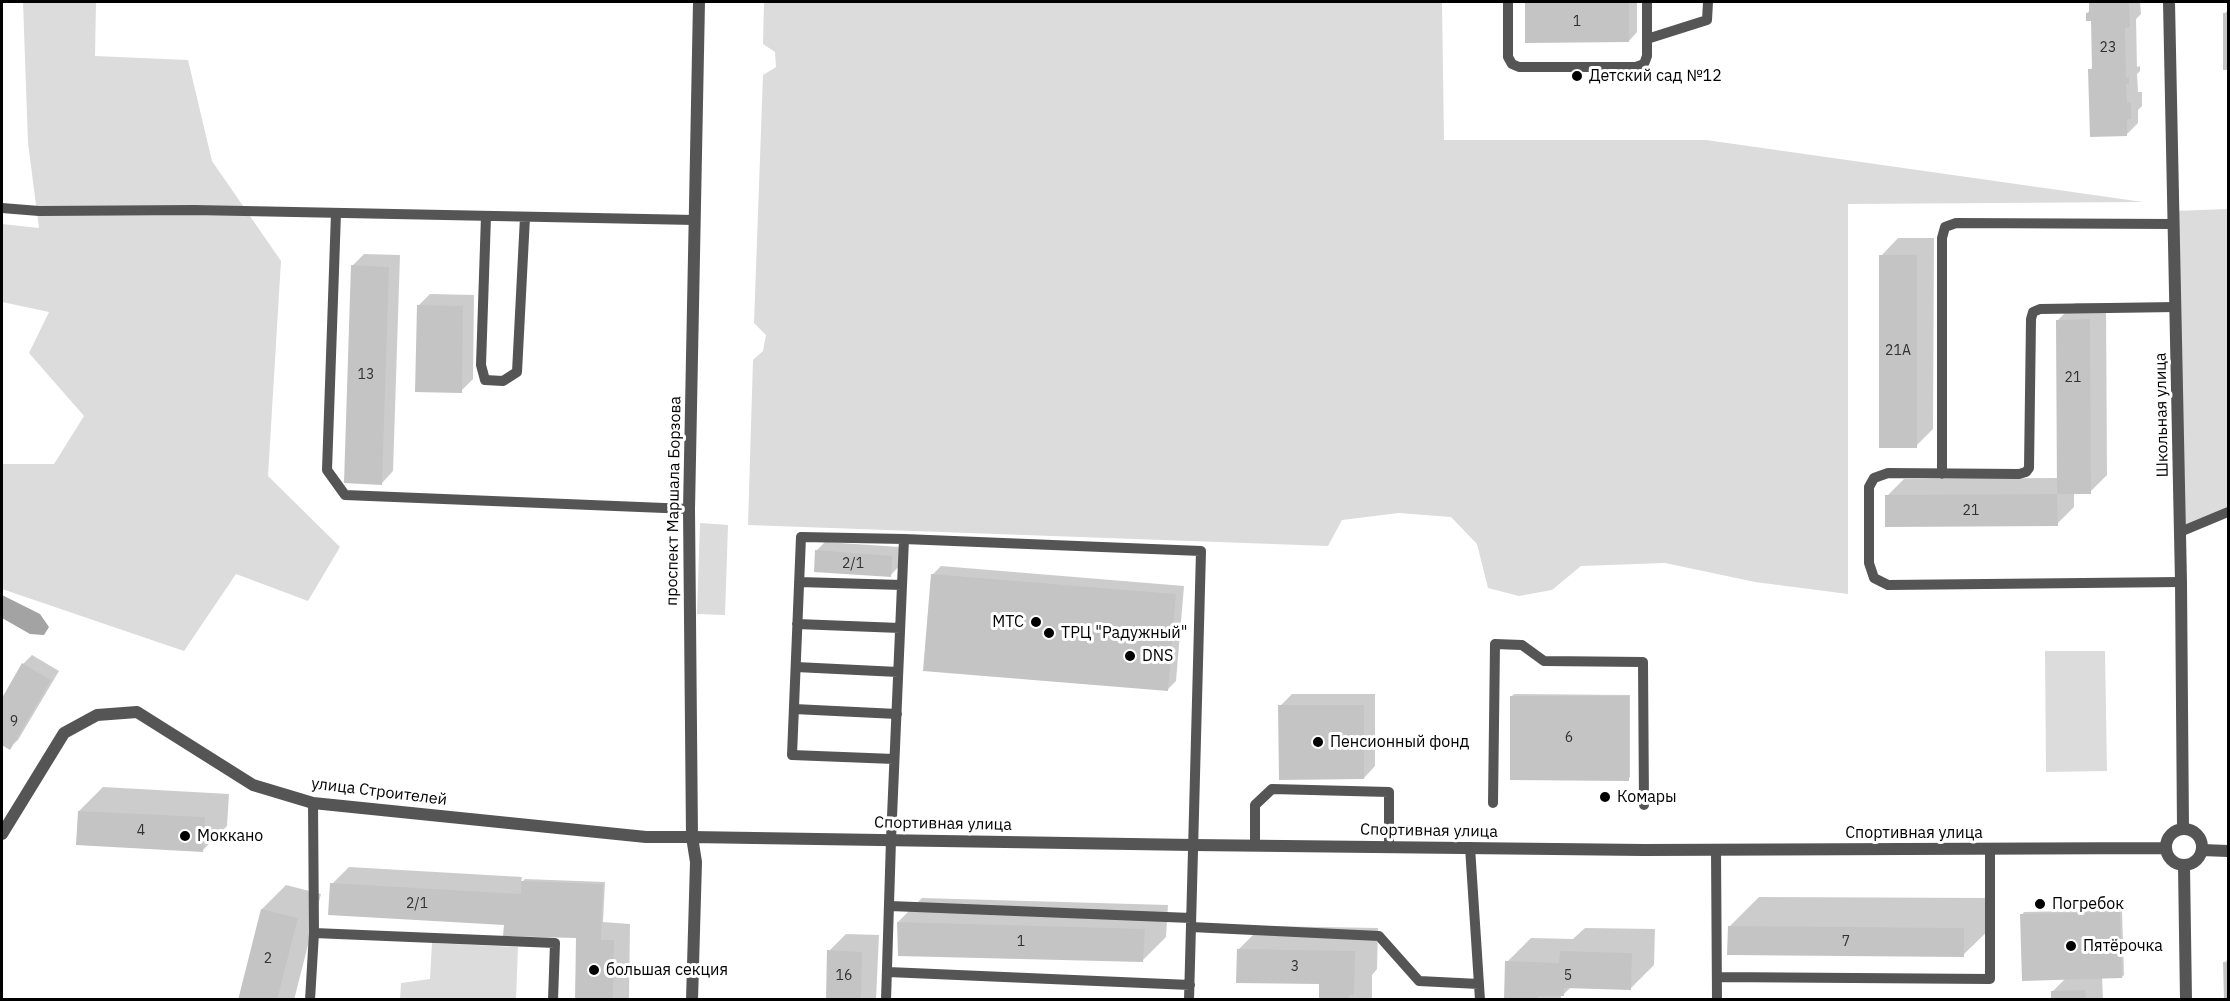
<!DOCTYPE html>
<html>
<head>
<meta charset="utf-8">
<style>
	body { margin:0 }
	#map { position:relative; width:2230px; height:1001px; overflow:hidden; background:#fff; font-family:"IBM Plex Sans",sans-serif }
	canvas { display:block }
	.frame { position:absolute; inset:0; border:3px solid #000; pointer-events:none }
</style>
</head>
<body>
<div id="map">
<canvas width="2230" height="1001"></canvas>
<div class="frame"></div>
</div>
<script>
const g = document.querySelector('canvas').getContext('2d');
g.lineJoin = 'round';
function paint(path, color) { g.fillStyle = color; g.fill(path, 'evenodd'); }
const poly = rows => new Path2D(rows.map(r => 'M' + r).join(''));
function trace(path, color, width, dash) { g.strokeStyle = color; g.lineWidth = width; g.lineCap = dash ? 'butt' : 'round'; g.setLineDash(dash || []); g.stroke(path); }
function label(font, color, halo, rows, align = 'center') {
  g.font = font + ' "IBM Plex Sans",sans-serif'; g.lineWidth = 6; g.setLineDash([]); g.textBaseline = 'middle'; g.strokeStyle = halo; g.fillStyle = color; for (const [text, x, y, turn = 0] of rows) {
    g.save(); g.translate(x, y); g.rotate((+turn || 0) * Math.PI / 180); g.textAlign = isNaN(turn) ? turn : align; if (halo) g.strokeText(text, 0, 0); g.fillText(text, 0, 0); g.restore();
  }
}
paint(poly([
	[23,2,96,2,95,56,188,60,212,161,281,261,268,476,340,547,308,601,236,574,184,651,2,589,2,464,54,464,84,416,29,353,49,312,2,302,2,224,39,228,28,143],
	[764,2,1442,2,1444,140,1706,140,2143,202,1848,204,1848,594,1755,582,1665,563,1581,566,1552,590,1519,596,1488,588,1477,544,1451,517,1399,513,1342,520,1328,546,748,525,753,360,763,351,766,335,754,323,763,75,776,67,775,52,763,44],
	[2228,209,2228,512,2180,532,2174,211],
	[700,523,728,525,725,615,697,614],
	[2045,651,2105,651,2107,771,2046,772],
	[432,943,518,947,516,999,400,1000,401,983,430,979]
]), '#dcdcdc');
paint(poly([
	[2,595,40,614,49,627,44,635,30,634,2,618]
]), '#a3a3a3');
paint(poly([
	[1526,2,1637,2,1637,32,1629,41,1526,41],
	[2091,2,2140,2,2141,14,2136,19,2137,67,2140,66,2140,71,2137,74,2138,92,2142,92,2142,106,2138,110,2138,123,2127,134,2090,70,2094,66,2093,19,2087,13,2091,10],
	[2228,10,2228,68,2225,68,2225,13],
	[1898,238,1934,238,1933,429,1916,446,1881,256],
	[364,254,400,255,393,471,382,483,352,266],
	[430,294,474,295,473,379,461,391,418,306],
	[2075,303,2106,303,2107,475,2090,492,2074,492,2074,507,2057,524,1887,496,1904,479,2059,478,2058,320],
	[825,542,900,547,899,566,891,575,816,551],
	[941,566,1184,586,1176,681,1167,690,932,575],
	[32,655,59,671,18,740,9,748,2,744,2,701,23,664],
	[1292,694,1375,694,1375,766,1364,778,1280,706],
	[1514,694,1630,695,1630,777,1628,779,1512,696],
	[103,787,229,794,227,826,203,850,79,811],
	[349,867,522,877,521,883,525,879,605,882,603,922,630,924,629,1000,576,1000,577,937,332,884],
	[286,885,321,894,294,1000,239,1000,262,909],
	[1759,897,1994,898,1994,925,1963,955,1729,927],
	[922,898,1168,905,1166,937,1142,961,898,922],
	[2122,910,2124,975,2122,977,2102,977,2103,1000,2052,1000,2052,992,2066,978,2022,915,2024,912],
	[1262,926,1378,928,1377,969,1372,975,1372,1000,1321,1000,1321,982,1238,950],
	[1585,928,1655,929,1654,965,1630,989,1571,987,1563,995,1561,995,1561,1000,1506,1000,1507,962,1531,938,1573,939],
	[846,934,879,935,876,1000,827,1000,829,951],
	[2228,959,2228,1000,2226,1000,2225,962]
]), '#0003');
paint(poly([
	[1525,2,1629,2,1629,42,1525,43],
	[2089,2,2129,2,2130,27,2125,28,2126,78,2129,77,2129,84,2126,84,2127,103,2131,102,2131,119,2127,119,2127,136,2090,137,2088,69,2092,69,2091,21,2086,21,2086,13,2089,13],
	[2223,13,2228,13,2228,70,2223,70],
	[1879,255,1917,255,1917,448,1879,448],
	[351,265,389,267,382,485,344,483],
	[417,305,463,306,462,393,415,392],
	[2090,319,2091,494,2057,494,2056,320],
	[2057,494,2058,526,1885,527,1885,495],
	[815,550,892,556,891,577,814,572],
	[931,574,1176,594,1168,691,923,671],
	[22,663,51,680,10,750,2,745,2,698],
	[1510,696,1629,696,1629,781,1510,780],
	[1278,705,1364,705,1364,779,1279,780],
	[78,811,205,817,203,852,76,845],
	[521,881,603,884,601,940,614,940,613,1000,575,1000,576,938,503,936,504,925,328,915,330,883,521,894],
	[261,909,298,918,277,1000,238,1000],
	[2120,912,2122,978,2022,981,2020,914],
	[897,922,1145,929,1143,962,898,956],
	[1728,926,1964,928,1964,957,1727,955],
	[1237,949,1355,951,1354,995,1349,995,1349,1000,1319,1000,1319,984,1236,983],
	[827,950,862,952,861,1000,826,1000],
	[1560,951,1632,953,1631,990,1564,988,1564,996,1538,996,1538,1000,1504,1000,1505,961,1559,963],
	[2223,962,2228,962,2228,1000,2224,1000],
	[2085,990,2086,1000,2051,1000,2051,991]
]), '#c4c4c4');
trace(poly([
	[1508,2,1508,57,1512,64,1519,67,1636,67,1644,64,1647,56,1647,2],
	[1647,39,1707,20,1708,2],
	[2,208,39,211,194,210,695,220],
	[336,213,327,470,345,495,689,509],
	[486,216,481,365,485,380,503,381,517,372,525,217],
	[2176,307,2040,309,2033,312,2031,319,2029,468,2026,472,2019,474,1888,473,1874,478,1869,487,1869,563,1874,578,1888,585,2181,582],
	[1942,474,1942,238,1945,227,1956,223,2174,224],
	[2180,532,2228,512],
	[799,582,902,585],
	[797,624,900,628],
	[796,667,898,672],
	[794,709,897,714],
	[894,759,792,755,801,537,904,539],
	[1493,803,1495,644,1522,645,1544,661,1643,662,1644,805],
	[1255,846,1255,805,1272,789,1389,792,1389,847],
	[1470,847,1480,1000],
	[1716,850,1717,1000],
	[890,906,1191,918],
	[1191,927,1379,936,1419,981,1479,984],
	[314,933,555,943,553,1000],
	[888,972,1190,985],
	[1717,977,1990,979,1990,849],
	[310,1000,314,933,313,803],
	[886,1000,891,840,904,539,1201,551,1189,1000]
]), '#555', 10);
trace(poly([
	[2169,2,2181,582,2183,828],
	[2,834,64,733,97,715,137,712,253,785,313,803,646,837,692,837,689,509,699,2],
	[2184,866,2186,1000]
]), '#555', 12);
trace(poly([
	'2166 847a18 18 0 1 1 36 0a18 18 0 1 1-36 0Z',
	[2202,850,2228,851],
	[692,1000,696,862,692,837,1193,845,1644,850,2165,848]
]), '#555', 12);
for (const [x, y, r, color] of [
	[1577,76,6,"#000"],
	[1036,622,6,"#000"],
	[1049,633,6,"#000"],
	[1130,656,6,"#000"],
	[1318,742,6,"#000"],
	[1605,797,6,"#000"],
	[185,836,6,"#000"],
	[2040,904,6,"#000"],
	[2071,946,6,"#000"],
	[594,970,6,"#000"]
]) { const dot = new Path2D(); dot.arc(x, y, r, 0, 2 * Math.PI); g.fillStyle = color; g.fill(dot); trace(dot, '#fff', 2); }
label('14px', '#313131', null, [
	["1",1577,22],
	["23",2108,48],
	["21А",1898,351],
	["13",366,375],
	["21",2073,378],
	["21",1971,511],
	["2/1",853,564],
	["9",14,722],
	["6",1569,738],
	["4",141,831],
	["2/1",417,904],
	["1",1021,942],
	["7",1846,942],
	["2",268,959],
	["3",1295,967],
	["16",844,976],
	["5",1568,976]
]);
label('16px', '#000', '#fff', [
	["Детский сад №12",1589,76],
	["МТС",1024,622,"right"],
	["ТРЦ \"Радужный\"",1061,633],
	["DNS",1142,656],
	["Пенсионный фонд",1330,742],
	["Комары",1617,797],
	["Моккано",197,836],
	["Погребок",2052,904],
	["Пятёрочка",2083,946],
	["большая секция",606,970]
], 'left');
label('16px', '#000', '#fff', [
	["Школьная улица",2162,415,-91],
	["проспект Маршала Борзова",674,501,-89],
	["улица Строителей",379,792,7],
	["Спортивная улица",943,824,1],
	["Спортивная улица",1429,831,1],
	["Спортивная улица",1914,833]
]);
</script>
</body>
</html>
